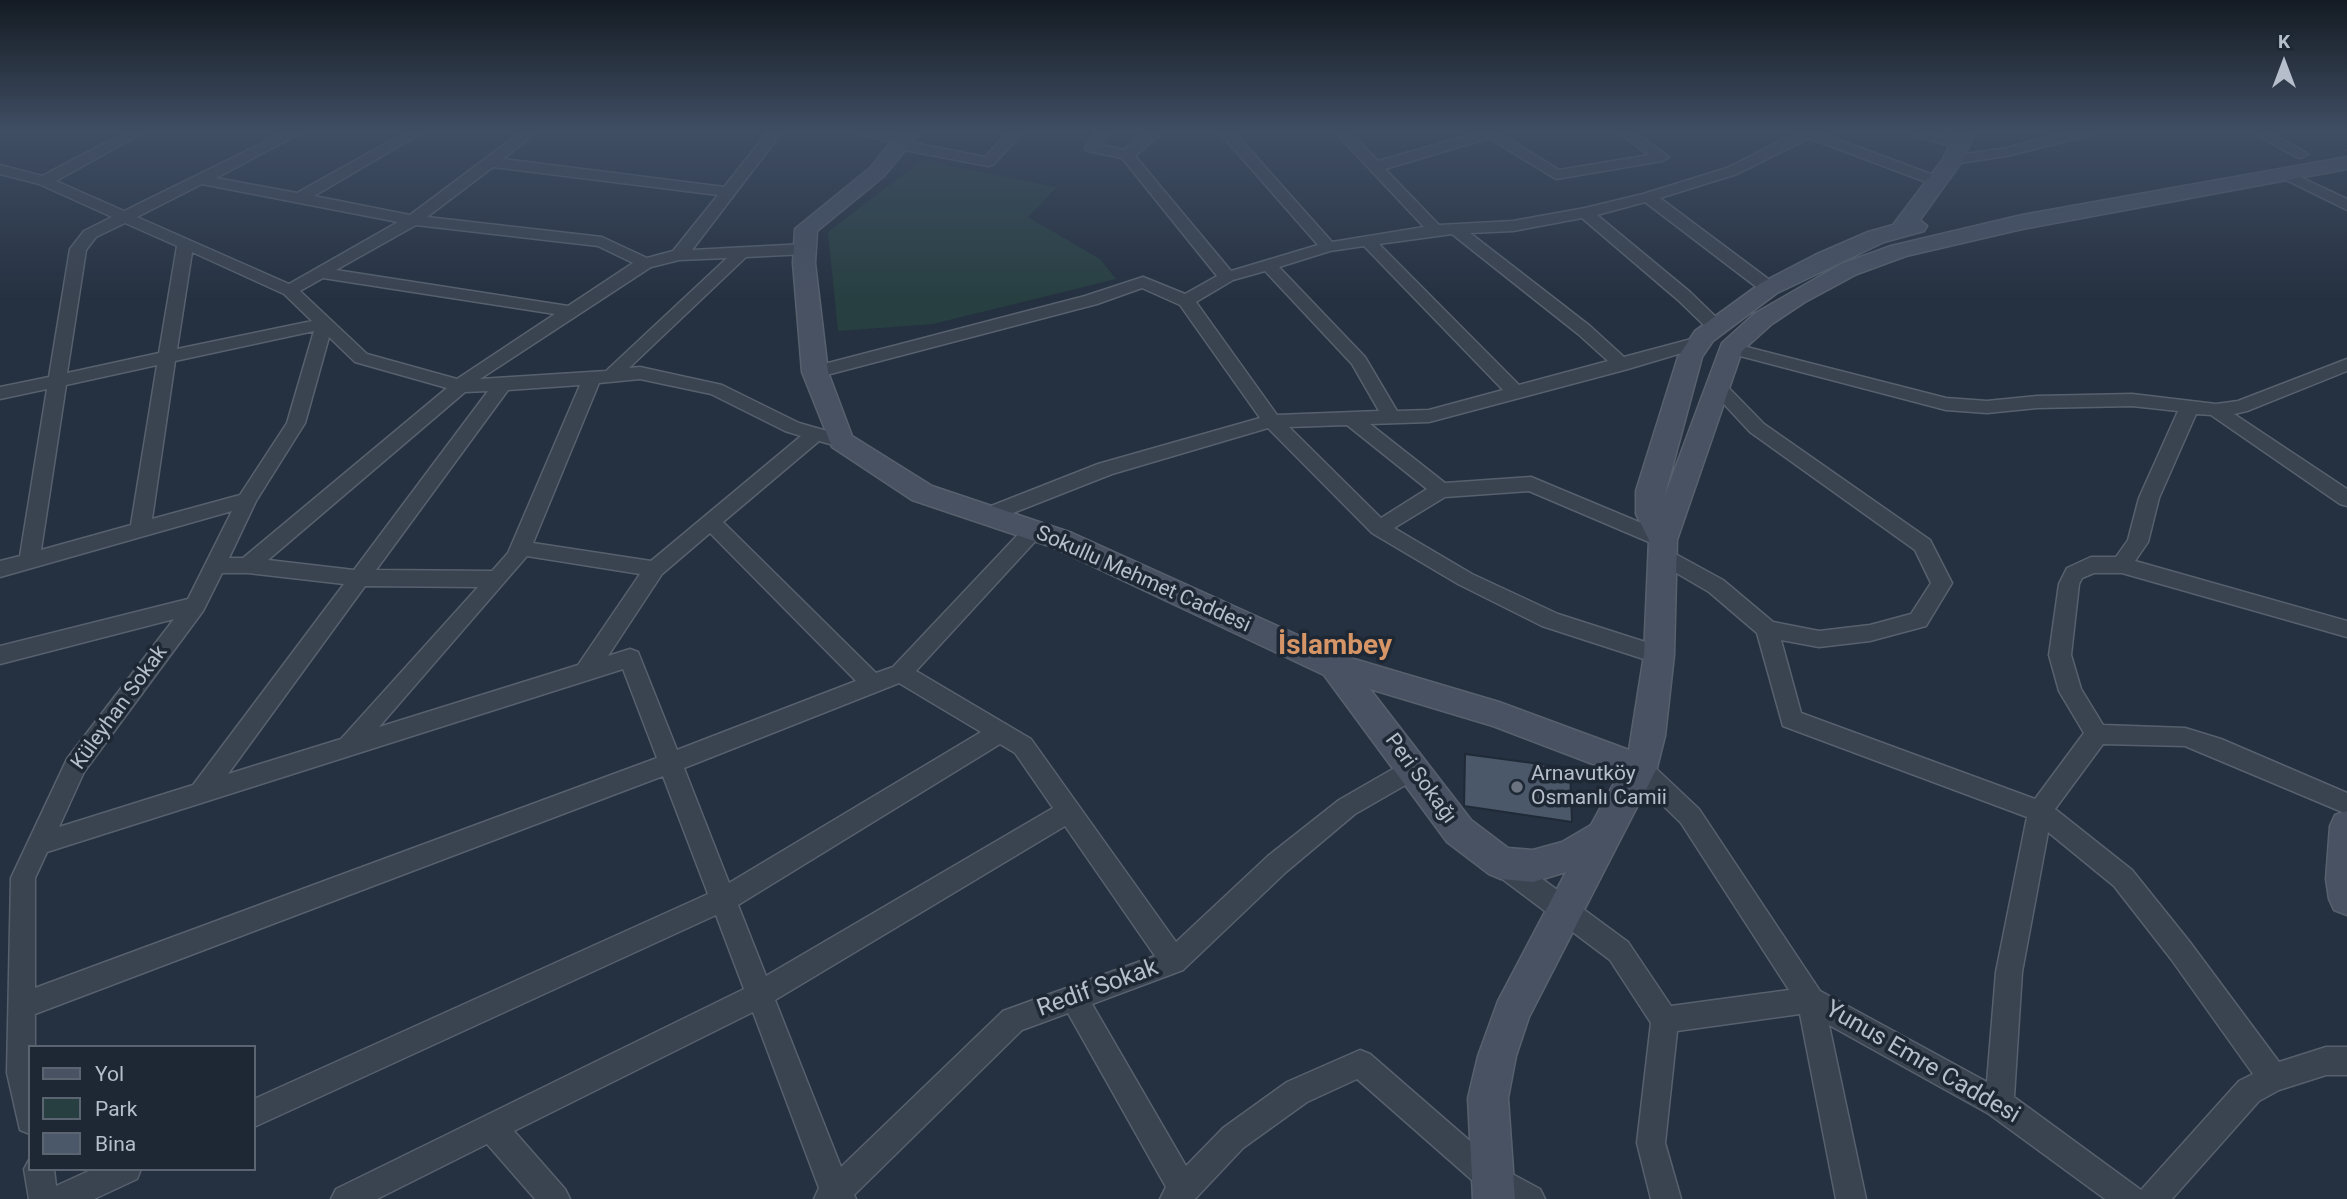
<!DOCTYPE html>
<html>
<head>
<meta charset="utf-8">
<style>
	body { margin:0 }
	#map { position:relative; width:2347px; height:1199px; overflow:hidden; background:#253140; font-family:Roboto,sans-serif }
	canvas { display:block }
	.legend { position:absolute; left:28px; top:1045px; width:228px; height:126px; box-sizing:border-box; background:#1e2835; border:2px solid #5b6471; margin:0; padding:9px 12px; list-style:none; font-size:21px; color:#b6becb }
	.legend li { display:flex; align-items:center; gap:14px; height:35px }
	.legend b { width:35px; border:2px solid #5b6471 }
	.north { position:absolute; left:2249px; top:28px; width:70px; height:70px; -webkit-text-stroke:5px #1e2835; paint-order:stroke; rotate:0deg; font-size:19px; font-weight:700; line-height:28px; text-align:center; color:#b6becb }
	.north::after { content:''; display:block; margin:auto; width:24px; height:32px; background:#b6becb; clip-path:polygon(50% 0,100% 100%,50% 72%,0 100%) }
</style>
</head>
<body>
<div id="map">
<canvas width="2347" height="1199"></canvas>
<ul class="legend">
<li><b style="height:9px;background:#485263"></b>Yol</li>
<li><b style="height:19px;background:#273f41"></b>Park</li>
<li><b style="height:19px;background:#4b5869"></b>Bina</li>
</ul>
<div class="north">K</div>
</div>
<script>
const g = document.querySelector('canvas').getContext('2d');
g.lineJoin = 'round';
function paint(path, color) { g.fillStyle = color; g.fill(path, 'evenodd'); }
const poly = rows => new Path2D(rows.map(r => 'M' + r).join(''));
function trace(path, color, width, dash) { g.strokeStyle = color; g.lineWidth = width; g.lineCap = dash ? 'butt' : 'round'; g.setLineDash(dash || []); g.stroke(path); }
function label(font, color, halo, rows, align = 'center') {
  g.font = font + ' Roboto,sans-serif'; g.lineWidth = 7; g.setLineDash([]); g.textBaseline = 'middle'; g.strokeStyle = halo; g.fillStyle = color; for (const [text, x, y, turn = 0] of rows) {
    g.save(); g.translate(x, y); g.rotate((+turn || 0) * Math.PI / 180); g.textAlign = isNaN(turn) ? turn : align; if (halo) g.strokeText(text, 0, 0); g.fillText(text, 0, 0); g.restore();
  }
}
paint(poly([
	[922,160,1057,187,1028,217,1100,259,1116,279,933,324,838,331,828,232]
]), '#273f41');
const building = poly([
	[1465,754,1570,768,1572,822,1464,806,1465,754]
]);
paint(building, '#4b5869');
trace(building, '#202a37', 2);
const street = poly([
	[126,132,144,132,56,181,124,211,285,132,303,132,216,178,297,193,406,132,423,132,314,196,410,215,521,132,537,132,503,159,724,187,768,132,782,132,692,250,805,244,813,249,805,254,746,257,629,368,640,367,722,385,799,423,848,437,850,441,848,445,841,447,819,441,723,522,876,673,893,667,1026,526,1033,524,1040,526,1043,531,1040,536,916,671,1031,739,1176,942,1268,856,1339,800,1405,762,1413,759,1421,762,1425,769,1421,776,1355,814,1286,872,1183,970,1092,1004,1186,1166,1223,1128,1287,1082,1360,1050,1370,1054,1501,1168,1540,1189,1545,1199,1500,1199,1481,1188,1357,1079,1307,1102,1243,1148,1195,1199,1160,1199,1166,1187,1068,1013,1022,1030,854,1195,856,1199,814,1199,819,1188,753,1012,514,1131,565,1189,570,1199,535,1199,487,1144,377,1199,331,1199,336,1189,744,989,716,915,254,1127,254,1099,708,894,663,776,35,1014,35,1047,30,1047,30,1134,20,1130,7,1073,11,878,67,759,174,619,0,664,0,646,188,599,232,511,0,577,0,561,20,556,47,389,0,399,0,387,49,377,70,249,84,231,112,217,39,184,0,174,0,165,42,176,126,132],
	[493,167,718,195,673,251,647,258,602,237,427,217,493,167],
	[202,184,398,222,289,284,137,217,202,184],
	[125,223,177,246,159,353,67,373,86,250,96,237,125,223],
	[416,225,598,246,633,263,568,306,336,270,416,225],
	[192,252,284,294,312,321,177,349,192,252],
	[727,258,606,371,480,379,651,267,679,260,727,258],
	[323,278,555,314,457,379,367,354,300,291,323,278],
	[314,331,287,423,240,495,152,519,175,361,314,331],
	[329,337,355,362,447,388,243,558,229,558,256,501,305,423,329,337],
	[157,365,131,525,41,550,66,385,157,365],
	[640,379,711,394,785,431,801,436,651,561,533,543,599,383,640,379],
	[580,385,508,553,492,571,376,570,508,390,580,385],
	[488,391,354,570,268,560,465,392,488,391],
	[710,533,856,681,677,750,638,652,630,649,608,656,662,574,710,533],
	[527,556,640,574,578,665,379,727,527,556],
	[222,573,248,573,344,584,193,785,59,827,84,772,203,611,222,573],
	[365,586,478,587,341,739,228,774,365,586],
	[623,669,657,758,35,988,35,878,47,852,623,669],
	[899,683,981,732,729,883,684,768,899,683],
	[1000,744,1015,753,1053,808,766,976,738,905,1000,744],
	[1065,826,1155,956,1003,1011,841,1167,775,1000,1065,826],
	[860,132,886,132,908,137,909,142,985,157,1008,132,1023,132,993,165,988,166,894,148,894,142,862,135,860,132],
	[1096,132,1110,132,1101,145,1124,150,1147,132,1163,132,1135,156,1231,271,1318,245,1219,132,1234,132,1332,242,1424,227,1335,132,1350,132,1378,161,1480,132,1502,132,1501,134,1559,170,1649,155,1618,132,1634,132,1669,157,1662,161,1556,179,1489,138,1385,169,1439,225,1513,221,1585,208,1643,194,1727,168,1798,132,1818,132,1944,179,1947,182,1939,187,1934,185,1809,138,1737,174,1660,198,1775,284,1777,288,1769,293,1763,292,1645,202,1597,215,1690,292,1721,322,1724,326,1715,331,1709,330,1678,300,1582,218,1513,231,1470,233,1590,326,1624,357,1699,337,1708,342,1705,346,1628,369,1429,422,1370,424,1445,483,1531,477,1670,535,1673,540,1670,545,1663,547,1656,545,1529,491,1445,497,1394,528,1472,574,1558,614,1667,649,1670,655,1667,661,1659,664,1542,626,1458,584,1372,533,1268,428,1112,474,995,520,981,520,978,515,981,510,1098,464,1260,418,1180,305,1142,288,1097,304,815,378,809,376,806,372,809,368,1085,296,1143,277,1185,294,1217,276,1122,158,1087,151,1085,148,1096,132],
	[1452,234,1578,334,1608,361,1519,385,1379,244,1452,234],
	[1364,246,1503,390,1429,410,1397,411,1365,357,1279,267,1330,251,1364,246],
	[1265,271,1352,364,1379,411,1277,415,1196,302,1233,280,1265,271],
	[1347,425,1427,489,1381,518,1289,427,1347,425],
	[1910,132,1932,132,1967,142,1969,145,1962,149,1912,135,1910,132],
	[2069,132,2093,132,2091,135,2006,156,1953,164,1946,160,1953,156,2006,148,2069,132],
	[2252,132,2270,132,2308,154,2301,158,2296,157,2252,132],
	[2285,170,2347,199,2347,210,2280,177,2278,174,2280,171,2285,170],
	[1731,343,1946,398,1987,401,2037,396,2132,394,2216,404,2238,401,2347,359,2347,371,2247,411,2234,414,2347,489,2347,506,2340,504,2211,415,2196,414,2159,498,2148,542,2135,561,2347,621,2347,637,2122,573,2094,573,2082,578,2079,584,2071,655,2081,689,2103,725,2185,728,2221,739,2347,793,2347,814,2185,746,2103,744,2055,809,2132,870,2189,941,2279,1062,2326,1047,2347,1047,2347,1075,2326,1075,2279,1090,2259,1101,2172,1199,2105,1199,1989,1114,1829,1025,1866,1199,1836,1199,1800,1014,1677,1031,1665,1143,1681,1199,1651,1199,1637,1143,1651,1023,1610,960,1493,872,1490,864,1493,856,1502,853,1511,856,1628,942,1671,1006,1789,990,1681,823,1632,775,1628,768,1632,761,1640,758,1648,761,1699,809,1820,991,1987,1082,1996,972,2027,817,1783,726,1757,633,1709,592,1656,561,1653,556,1656,551,1663,549,1670,551,1723,580,1773,622,1819,631,1870,625,1911,614,1931,583,1915,550,1750,432,1710,389,1707,385,1710,381,1722,381,1764,424,1930,540,1952,583,1926,626,1870,641,1819,647,1781,640,1801,713,2035,799,2084,733,2059,691,2049,655,2059,584,2067,568,2091,557,2116,557,2128,540,2139,498,2178,411,2132,406,2037,408,1987,413,1946,410,1725,352,1722,348,1725,344,1731,343],
	[2048,832,2114,886,2171,959,2253,1074,2239,1081,2141,1190,2014,1097,2022,972,2048,832],
	[30,1158,30,1169,54,1169,56,1186,93,1169,141,1169,137,1179,94,1199,29,1199,24,1169,30,1158]
]);
const secondary = poly([
	[899,132,920,132,884,176,817,231,815,263,828,372,852,436,932,486,1072,533,1344,656,1499,702,1629,750,1644,655,1649,540,1636,514,1636,491,1678,357,1695,331,1761,283,1815,255,1868,232,1893,225,1943,159,1955,132,1975,132,1963,160,1920,220,1927,226,1924,231,1884,242,1777,293,1713,341,1702,357,1664,498,1722,343,1754,314,1841,264,1891,246,2022,215,2347,157,2347,169,2022,229,1906,256,1857,274,1805,302,1772,324,1742,351,1677,540,1674,655,1665,736,1657,768,1529,1017,1516,1056,1508,1098,1515,1199,1473,1199,1468,1098,1478,1056,1498,1001,1566,872,1533,882,1501,879,1489,874,1447,842,1324,675,1052,547,912,500,832,447,802,372,793,263,795,229,870,168,899,132],
	[1370,689,1493,726,1619,774,1591,825,1562,842,1533,850,1508,848,1471,820,1370,689],
	[2347,811,2347,915,2334,910,2329,899,2326,879,2330,826,2335,815,2347,811]
]);
trace(street, '#57616e', 3);
trace(secondary, '#57616e', 3);
paint(street, '#3a4350');
paint(secondary, '#485263');
const sky = g.createLinearGradient(0, 0, 0, 300);
sky.addColorStop(0, '#141b23');
sky.addColorStop(0.44, '#404e64');
sky.addColorStop(1, '#404e6400');
g.fillStyle = sky;
g.fillRect(0, 0, 2347, 300);
for (const [x, y, r, color] of [
	[1517,787,7,"#6b7280"]
]) { const dot = new Path2D(); dot.arc(x, y, r, 0, 2 * Math.PI); g.fillStyle = color; g.fill(dot); trace(dot, '#1e2835', 2.5); }
label('21px', '#b6becb', '#1e2835', [
	["Sokullu Mehmet Caddesi",1143,580,24],
	["Küleyhan Sokak",120,708,-54],
	["Peri Sokağı",1420,779,54]
]);
label('21px', '#b6becb', '#1e2835', [
	["Arnavutköy",1531,775],
	["Osmanlı Camii",1531,799]
], 'left');
label('24px', '#b6becb', '#1e2835', [
	["Redif Sokak",1098,989,-20],
	["Yunus Emre Caddesi",1922,1063,30]
]);
label('bold 28px', '#d69566', '#1e2835', [
	["İslambey",1335,647]
]);
</script>
</body>
</html>
